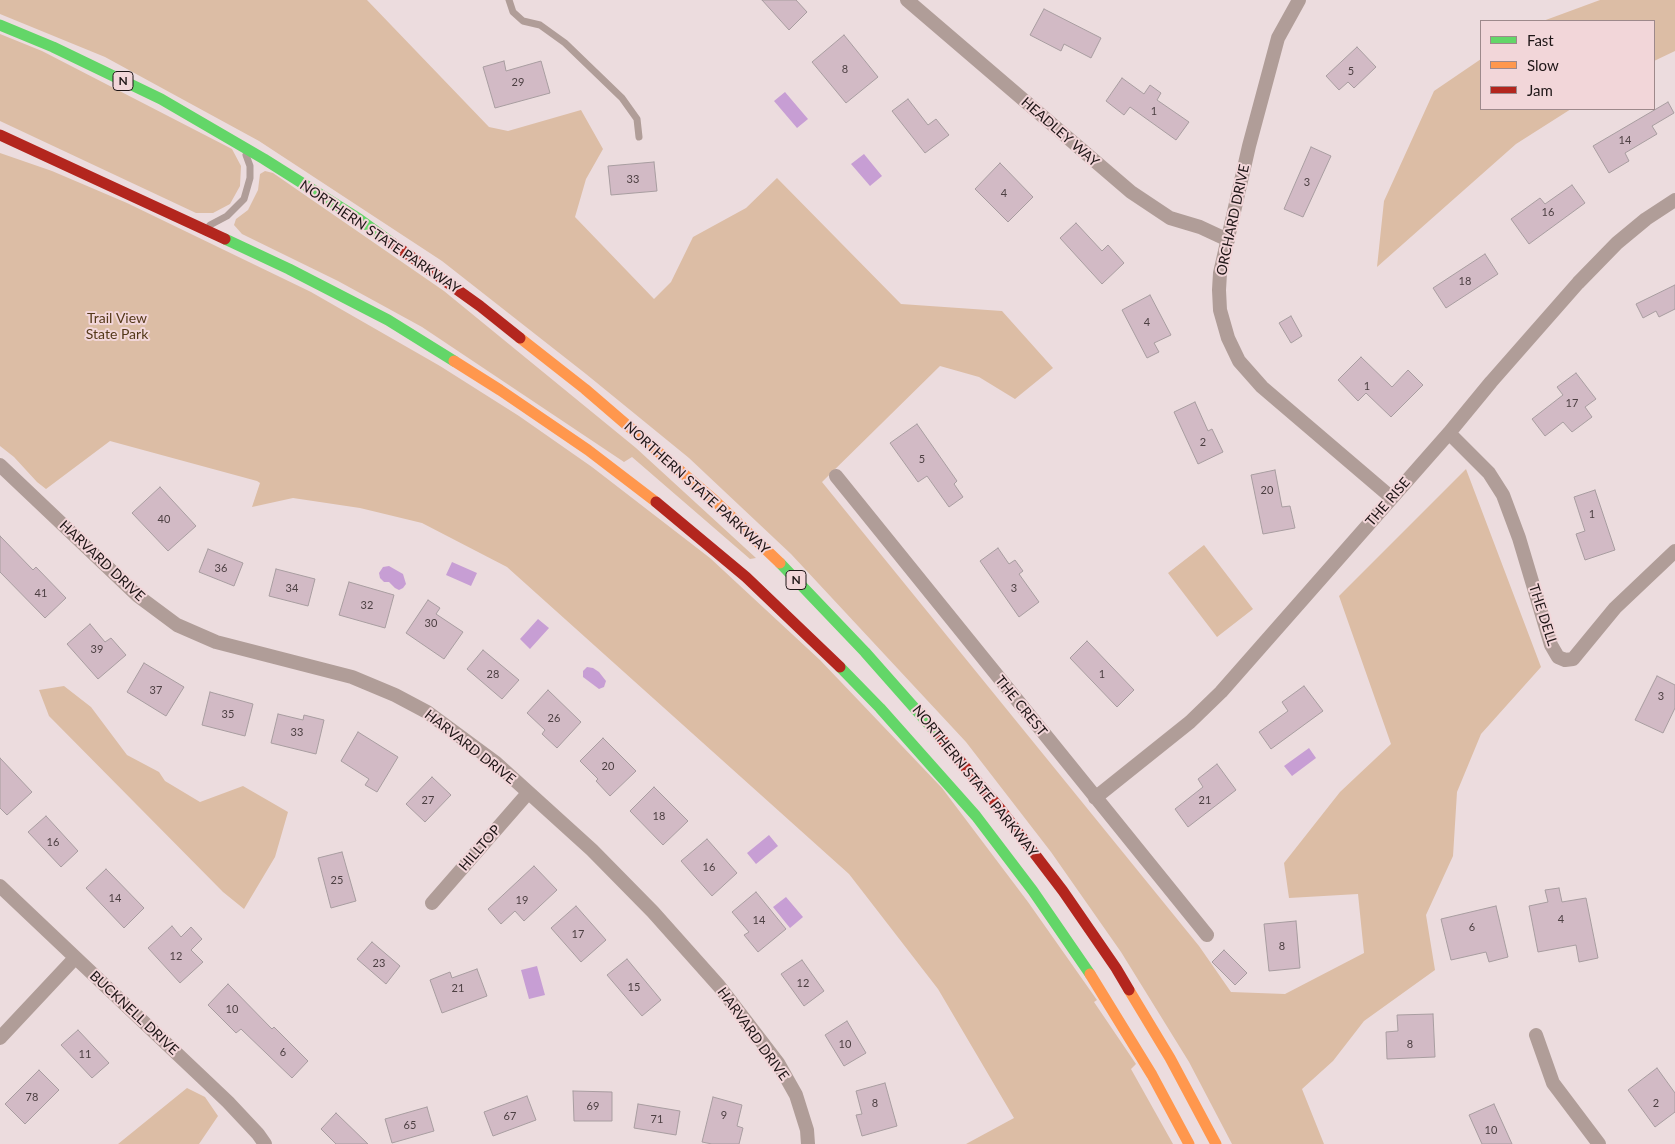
<!DOCTYPE html>
<html>
<head>
<meta charset="utf-8">
<style>
	body { margin:0 }
	#map { position:relative; width:1675px; height:1144px; overflow:hidden; background:#ecdcde; font-family:Lato,sans-serif }
	canvas { display:block }
	.legend { position:absolute; left:1480px; top:20px; width:175px; height:90px; box-sizing:border-box; background:#f2d6d9; border:1px solid #9e898b; margin:0; padding:6px 9px; list-style:none; font-size:15px; color:#1f1617 }
	.legend li { display:flex; align-items:center; gap:10px; height:25px }
	.legend b { width:25px; border:1px solid #9e898b }
</style>
</head>
<body>
<div id="map">
<canvas width="1675" height="1144"></canvas>
<ul class="legend">
<li><b style="height:6px;background:#63d668"></b>Fast</li>
<li><b style="height:6px;background:#ff974d"></b>Slow</li>
<li><b style="height:6px;background:#b3261e"></b>Jam</li>
</ul>
</div>
<script>
const g = document.querySelector('canvas').getContext('2d');
g.lineJoin = 'round';
function paint(path, color) { g.fillStyle = color; g.fill(path, 'evenodd'); }
const poly = rows => new Path2D(rows.map(r => 'M' + r).join(''));
function trace(path, color, width, dash) { g.strokeStyle = color; g.lineWidth = width; g.lineCap = dash ? 'butt' : 'round'; g.setLineDash(dash || []); g.stroke(path); }
function label(font, color, halo, rows, align = 'center') {
  g.font = font + ' Lato,sans-serif'; g.lineWidth = 4; g.setLineDash([]); g.textBaseline = 'middle'; g.strokeStyle = halo; g.fillStyle = color; for (const [text, x, y, turn = 0] of rows) {
    g.save(); g.translate(x, y); g.rotate((+turn || 0) * Math.PI / 180); g.textAlign = isNaN(turn) ? turn : align; if (halo) g.strokeText(text, 0, 0); g.fillText(text, 0, 0); g.restore();
  }
}
paint(poly([
	[0,0,367,0,489,127,508,131,581,110,603,149,586,179,575,217,654,299,671,282,693,237,746,208,777,178,901,304,1002,311,1053,368,1015,399,979,377,940,366,822,482,1199,946,1231,992,1285,994,1364,953,1358,894,1289,898,1284,863,1340,792,1391,744,1339,596,1466,469,1541,667,1481,734,1457,792,1453,856,1426,915,1435,970,1364,1021,1333,1061,1302,1089,1324,1144,1232,1144,1189,1062,1121,952,1051,852,966,742,791,554,689,458,586,374,442,261,259,141,105,57,0,14],
	[1600,0,1675,0,1675,51,1654,61,1654,21,1543,21],
	[0,34,42,51,232,149,241,166,240,186,230,204,213,213,196,213,0,121],
	[1481,59,1481,109,1571,109,1516,144,1377,267,1384,201,1434,91],
	[0,153,52,171,127,203,311,292,440,366,519,416,592,467,710,558,820,660,942,788,1028,902,1097,1000,1094,1002,1136,1064,1131,1069,1173,1144,966,1144,1014,1118,938,989,849,874,507,567,422,523,360,508,293,498,252,507,260,483,257,481,110,441,46,489,37,482,14,457,0,446],
	[265,171,273,173,444,291,636,448,756,558,750,559,632,457,624,462,422,327,338,281,242,234,234,225,236,219,248,210,258,190,260,174],
	[1204,545,1253,609,1217,637,1168,573],
	[64,686,91,707,127,755,159,772,165,781,200,802,243,786,288,812,275,857,244,909,223,892,49,716,39,690],
	[187,1088,205,1097,218,1116,199,1144,118,1144]
]), '#dcbda5');
paint(poly([
	[785,92,808,119,797,128,774,101],
	[864,154,882,176,870,186,851,164],
	[452,562,477,573,471,586,446,575],
	[389,566,403,574,406,584,403,588,399,590,395,588,389,582,384,582,380,578,379,573,383,567],
	[538,619,549,628,530,649,520,639],
	[587,667,593,668,599,672,606,681,604,687,599,689,583,677,583,671],
	[1309,748,1316,758,1292,776,1284,766],
	[769,835,778,846,756,864,747,853],
	[786,897,803,917,790,928,773,907],
	[537,966,545,995,529,999,521,970]
]), '#c79ed4');
const building = poly([
	[762,0,796,0,807,12,789,30,762,0],
	[1044,9,1101,38,1091,58,1064,44,1061,51,1030,35,1044,9],
	[844,35,878,77,846,103,812,62,844,35],
	[1357,47,1376,67,1354,88,1348,82,1339,90,1326,76,1357,47],
	[504,61,506,71,541,61,550,93,495,108,483,67,504,61],
	[1122,78,1144,94,1150,85,1161,93,1157,100,1189,122,1176,140,1130,107,1124,115,1106,101,1122,78],
	[908,99,928,125,936,119,949,135,925,153,892,111,908,99],
	[1668,102,1674,113,1652,126,1657,134,1625,153,1629,161,1609,173,1593,146,1668,102],
	[1311,147,1331,156,1303,217,1284,209,1311,147],
	[654,162,657,191,611,195,608,166,654,162],
	[1000,163,1033,197,1008,222,975,189,1000,163],
	[1572,185,1585,203,1529,244,1511,219,1540,198,1545,204,1572,185],
	[1076,223,1102,251,1108,245,1124,263,1102,284,1060,238,1076,223],
	[1485,254,1498,274,1446,308,1433,288,1485,254],
	[1675,285,1675,309,1659,317,1656,311,1643,318,1636,304,1675,285],
	[1150,295,1171,335,1154,343,1159,352,1147,358,1122,310,1150,295],
	[1291,316,1302,336,1291,343,1279,323,1291,316],
	[1361,357,1392,387,1408,370,1423,385,1391,417,1366,393,1358,401,1338,380,1361,357],
	[1576,373,1596,399,1585,407,1592,417,1572,432,1563,422,1545,436,1532,419,1563,395,1557,387,1576,373],
	[1195,402,1208,431,1212,429,1223,452,1198,464,1174,412,1195,402],
	[917,424,957,481,954,484,963,497,949,507,927,476,918,482,890,443,917,424],
	[1275,470,1282,507,1290,506,1295,528,1263,534,1251,475,1275,470],
	[160,487,196,526,168,551,132,513,160,487],
	[1595,490,1615,550,1585,560,1576,534,1585,531,1574,497,1595,490],
	[0,536,33,570,36,567,66,598,45,618,0,572,0,536],
	[998,548,1009,564,1015,560,1023,571,1019,574,1039,602,1019,617,980,561,998,548],
	[208,549,243,563,234,586,199,572,208,549],
	[276,569,315,579,308,606,269,596,276,569],
	[349,582,394,595,385,628,339,615,349,582],
	[428,600,440,608,436,614,463,632,444,659,406,633,428,600],
	[90,624,105,642,111,638,126,655,98,679,67,644,90,624],
	[1087,641,1134,690,1117,707,1070,658,1087,641],
	[483,650,519,680,502,699,467,669,483,650],
	[144,663,184,687,166,716,127,692,144,663],
	[1657,676,1675,685,1675,708,1663,733,1635,720,1657,676],
	[1304,686,1323,711,1271,749,1259,732,1288,711,1282,702,1304,686],
	[548,690,581,722,557,748,542,734,545,730,527,713,548,690],
	[210,692,253,704,245,736,202,725,210,692],
	[278,714,303,720,304,715,324,720,316,754,271,743,278,714],
	[358,732,398,757,377,792,365,785,369,779,341,761,358,732],
	[603,738,636,771,610,796,596,781,598,779,580,761,603,738],
	[0,758,32,792,7,815,0,808,0,758],
	[1217,764,1236,790,1188,827,1175,809,1203,787,1198,779,1217,764],
	[432,777,451,795,425,822,406,804,432,777],
	[654,787,688,821,663,845,630,811,654,787],
	[46,816,78,851,61,867,28,832,46,816],
	[707,839,737,873,712,896,681,861,707,839],
	[342,852,356,901,331,908,318,858,342,852],
	[534,866,557,890,524,921,515,911,501,924,488,909,534,866],
	[106,869,144,908,124,928,86,888,106,869],
	[1559,888,1562,902,1586,898,1598,958,1579,962,1576,945,1538,952,1529,906,1548,902,1545,890,1559,888],
	[756,892,786,929,758,952,744,935,749,932,732,912,756,892],
	[576,906,606,940,581,962,551,928,576,906],
	[1496,906,1508,957,1489,962,1486,952,1451,960,1441,919,1496,906],
	[1296,921,1300,968,1269,971,1264,924,1296,921],
	[172,926,181,937,191,927,202,939,191,950,203,962,180,983,148,948,172,926],
	[372,942,400,966,386,984,357,959,372,942],
	[1224,950,1247,973,1235,985,1212,962,1224,950],
	[627,959,661,1000,642,1016,607,975,627,959],
	[802,960,824,991,804,1006,781,974,802,960],
	[477,969,487,996,442,1013,430,980,450,972,452,978,477,969],
	[228,984,272,1029,274,1027,308,1061,292,1078,241,1029,236,1033,208,1005,228,984],
	[1433,1014,1435,1057,1387,1059,1386,1032,1398,1031,1397,1015,1433,1014],
	[847,1021,866,1053,844,1066,825,1035,847,1021],
	[78,1030,109,1063,92,1078,61,1045,78,1030],
	[1657,1068,1675,1093,1675,1112,1655,1127,1628,1090,1657,1068],
	[39,1070,59,1090,25,1124,5,1104,39,1070],
	[885,1083,897,1126,862,1136,856,1115,862,1114,856,1091,885,1083],
	[573,1091,612,1092,612,1121,574,1121,573,1091],
	[527,1096,536,1120,493,1136,484,1112,527,1096],
	[713,1097,742,1105,737,1126,743,1128,739,1144,712,1144,702,1142,713,1097],
	[638,1104,680,1111,676,1135,634,1128,638,1104],
	[1494,1104,1512,1144,1482,1144,1469,1115,1494,1104],
	[427,1107,434,1131,392,1143,385,1119,427,1107],
	[336,1113,368,1144,336,1144,321,1129,336,1113]
]);
paint(building, '#d2bac5');
trace(building, '#a89da0', 1);
trace(poly([
	[509,0,513,12,523,21,540,25,565,43,622,98,637,119,639,137],
	[210,225,227,216,244,199,250,178,250,166,246,155]
]), '#b09d98', 7);
trace(poly([
	[907,0,1131,192,1170,218,1200,227,1228,240],
	[1299,0,1278,38,1249,146,1220,273,1219,290,1220,310,1228,338,1239,361,1262,387,1392,498],
	[1449,433,1489,473,1503,495,1519,538,1551,645,1558,657,1565,660,1573,659,1615,608,1675,551],
	[0,465,138,596,177,625,216,642,352,677,395,695,427,712,496,763,592,850,653,912,719,986,778,1063,796,1095,807,1130,808,1144],
	[836,476,1207,935],
	[1095,798,1190,722,1221,692,1449,433,1491,382,1578,283,1617,243,1646,219,1675,200],
	[0,886,228,1102,258,1134,265,1144],
	[432,903,528,793],
	[1536,1035,1553,1083,1599,1144],
	[0,1038,75,958]
]), '#b09d98', 14);
trace(poly([
	[0,25,53,47,161,99,264,159,359,219,392,243],
	[225,239,289,269,388,320,454,361],
	[780,563,865,652,941,738],
	[840,667,880,708,976,816,1033,891,1090,974]
]), '#63d668', 11);
trace(poly([
	[520,338,585,389,714,500,780,563],
	[454,361,500,390,588,450,656,502],
	[1090,974,1152,1075,1189,1144],
	[1129,990,1170,1058,1216,1144]
]), '#ff974d', 11);
trace(poly([
	[0,135,225,239],
	[392,243,480,306,520,338],
	[656,502,746,577,840,667],
	[941,738,1002,811,1063,891,1116,968,1129,990]
]), '#b3261e', 11);
label('11px', '#4c3f42', null, [
	["8",845,69],
	["5",1351,71],
	["29",518,82],
	["1",1154,111],
	["14",1625,140],
	["33",633,179],
	["3",1307,182],
	["4",1004,193],
	["16",1548,212],
	["18",1465,281],
	["4",1147,322],
	["1",1367,386],
	["17",1572,403],
	["2",1203,442],
	["5",922,459],
	["20",1267,490],
	["1",1592,514],
	["40",164,519],
	["36",221,568],
	["34",292,588],
	["3",1014,588],
	["41",41,593],
	["32",367,605],
	["30",431,623],
	["39",97,649],
	["28",493,674],
	["1",1102,674],
	["37",156,690],
	["3",1661,696],
	["35",228,714],
	["26",554,718],
	["33",297,732],
	["20",608,766],
	["27",428,800],
	["21",1205,800],
	["18",659,816],
	["16",53,842],
	["16",709,867],
	["25",337,880],
	["14",115,898],
	["19",522,900],
	["4",1561,919],
	["14",759,920],
	["6",1472,927],
	["17",578,934],
	["8",1282,946],
	["12",176,956],
	["23",379,963],
	["12",803,983],
	["15",634,987],
	["21",458,988],
	["10",232,1009],
	["10",845,1044],
	["8",1410,1044],
	["6",283,1052],
	["11",85,1054],
	["78",32,1097],
	["8",875,1103],
	["2",1656,1103],
	["69",593,1106],
	["9",724,1115],
	["67",510,1116],
	["71",657,1119],
	["65",410,1125],
	["10",1491,1130]
]);
for (const [x, y, w] of [
	[123,81,20],
	[796,580,20]
]) { const box = new Path2D(); box.roundRect(x - w / 2, y - 9.5, w, 19, 4); g.fillStyle = '#f2d6d9'; g.fill(box); trace(box, '#1f1617', 1); }
label('bold 12px', '#1f1617', null, [
	["N",123,81],
	["N",796,580]
]);
label('14px', '#1f1617', '#f2d6d9', [
	["HEADLEY WAY",1060,132,41],
	["ORCHARD DRIVE",1233,220,-78],
	["NORTHERN STATE PARKWAY",380,237,34],
	["NORTHERN STATE PARKWAY",697,488,42],
	["THE RISE",1388,502,-49],
	["HARVARD DRIVE",102,561,43],
	["THE DELL",1543,615,72],
	["THE CREST",1021,706,51],
	["HARVARD DRIVE",470,747,38],
	["NORTHERN STATE PARKWAY",975,781,51],
	["HILLTOP",480,848,-49],
	["BUCKNELL DRIVE",134,1013,43],
	["HARVARD DRIVE",753,1034,54]
]);
label('14px', '#543819', '#f2d6d9', [
	["Trail View",117,318],
	["State Park",117,334]
]);
</script>
</body>
</html>
